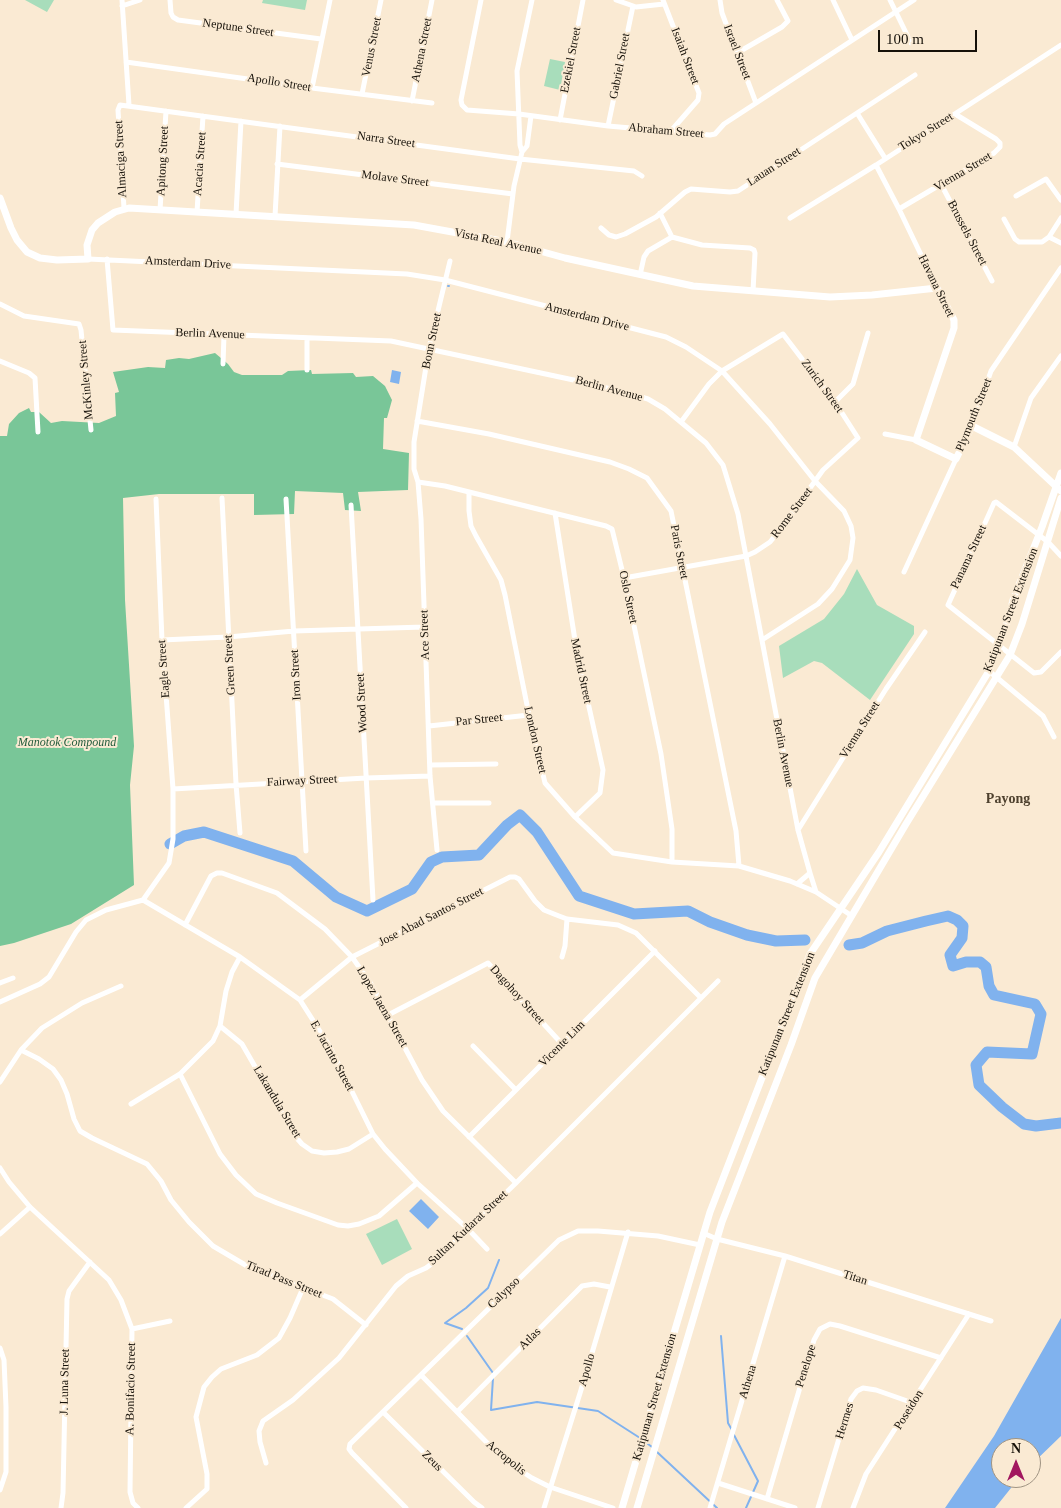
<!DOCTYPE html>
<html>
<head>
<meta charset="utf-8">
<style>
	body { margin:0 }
	#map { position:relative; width:1061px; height:1508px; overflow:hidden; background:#faead3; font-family:Georgia,serif }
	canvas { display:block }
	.north { position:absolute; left:991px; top:1438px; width:50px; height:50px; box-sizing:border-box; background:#faead3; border:1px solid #9f9382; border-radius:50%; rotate:0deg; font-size:14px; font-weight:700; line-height:20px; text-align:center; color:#161109 }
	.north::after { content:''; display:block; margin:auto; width:18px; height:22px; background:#a2175f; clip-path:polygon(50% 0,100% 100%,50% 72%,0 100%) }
	.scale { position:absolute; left:878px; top:30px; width:99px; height:22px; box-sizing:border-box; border:2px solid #161109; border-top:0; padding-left:6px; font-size:15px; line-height:18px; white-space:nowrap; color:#161109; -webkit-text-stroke:4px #faead3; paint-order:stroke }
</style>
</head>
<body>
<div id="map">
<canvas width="1061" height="1508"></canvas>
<div class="north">N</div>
<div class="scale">100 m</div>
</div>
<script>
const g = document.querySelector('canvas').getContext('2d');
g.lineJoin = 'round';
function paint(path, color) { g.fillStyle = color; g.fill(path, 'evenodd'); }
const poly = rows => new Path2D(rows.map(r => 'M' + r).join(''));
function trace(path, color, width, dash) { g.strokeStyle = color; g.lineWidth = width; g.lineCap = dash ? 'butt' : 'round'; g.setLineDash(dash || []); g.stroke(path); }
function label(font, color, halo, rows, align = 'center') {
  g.font = font + ' Georgia,serif'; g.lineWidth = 4; g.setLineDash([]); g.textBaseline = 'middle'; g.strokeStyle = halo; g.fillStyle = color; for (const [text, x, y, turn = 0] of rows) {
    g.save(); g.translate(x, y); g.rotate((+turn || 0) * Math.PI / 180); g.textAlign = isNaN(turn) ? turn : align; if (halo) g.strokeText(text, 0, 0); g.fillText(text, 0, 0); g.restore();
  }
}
paint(poly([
	[25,0,54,0,47,12],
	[263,0,307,0,305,10,262,3],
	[550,59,565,62,560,90,544,86],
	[857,569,877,605,914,626,914,634,870,700,822,663,814,661,783,678,779,646,824,619,844,594],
	[397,1219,412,1249,382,1265,366,1234]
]), '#a8ddbb');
paint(poly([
	[215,353,228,364,234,372,242,375,282,375,288,371,311,370,312,374,353,373,356,377,373,376,385,386,392,400,387,418,384,418,383,449,409,453,408,490,358,492,361,511,345,510,343,493,295,491,294,514,254,515,254,494,159,494,123,498,125,600,134,746,130,785,134,885,71,924,14,943,0,946,0,436,7,436,9,424,19,413,29,408,31,412,39,412,51,423,62,421,99,423,116,416,115,393,119,392,113,372,148,367,165,368,166,360,179,358,189,359]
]), '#79c698');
paint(poly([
	[392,370,401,372,399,384,390,382],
	[421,1199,439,1217,428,1229,409,1211],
	[1061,1318,1061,1436,1031,1465,1031,1448,1001,1448,1001,1478,1019,1478,995,1508,945,1508,994,1436]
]), '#80b2ee');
trace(poly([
	[448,286,449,286],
	[462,1329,445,1323,466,1308,488,1288,499,1260],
	[467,1336,493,1373],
	[721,1336,728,1423,732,1430],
	[493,1378,491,1410,537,1402,598,1411,640,1438],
	[734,1435,758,1481,746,1508],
	[644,1441,652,1447],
	[657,1452,717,1508]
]), '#80b2ee', 2);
trace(poly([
	[170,844,184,836,204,832,293,861,336,897,367,911,412,889,431,862,442,857,479,855,507,825,520,815,537,832,579,896,634,914,688,911,710,922,747,935,776,941,805,940],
	[849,945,862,943,887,931,926,921,948,916,957,920,963,926,962,938,950,955,953,966,966,962,980,962,986,967,989,986,994,995,1035,1004,1041,1014,1032,1054,987,1052,976,1065,979,1085,1002,1107,1024,1124,1036,1126,1061,1123]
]), '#80b2ee', 11);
trace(poly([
	[122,0,129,105],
	[170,0,171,13,173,17,178,20,321,39],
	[481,0,461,100,462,105,467,110,519,114,608,126,710,135,715,134,724,124,914,0],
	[616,0,636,7,664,4],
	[663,0,699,93,698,100,670,132],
	[720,0,722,13,756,103],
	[833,0,852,40],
	[890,0,911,43],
	[122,6,140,0],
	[737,53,782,27,788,21,777,0],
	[126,62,312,88,432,103],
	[312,88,330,0],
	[362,94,381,0],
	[412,101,432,0],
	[857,113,885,158],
	[560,120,583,0],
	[608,126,633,6],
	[522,152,520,145,517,71,532,0],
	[277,164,513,194],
	[876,165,899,209,937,288],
	[941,184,992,281],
	[1016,196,1046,179,1061,200],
	[124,208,118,110,120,105,520,159,634,171,642,176],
	[899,209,994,153,1000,147,1000,143,996,139,955,114],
	[160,210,166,111],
	[197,212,203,116],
	[660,213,672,237],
	[236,214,241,121],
	[275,216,280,126],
	[790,218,876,165,1061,45],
	[1004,219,1015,239,1019,242,1042,242,1049,237,1061,218],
	[601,228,609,235,616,237,625,234,656,217,685,192,691,189,730,192,738,191,915,75],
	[1049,237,1061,243],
	[507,242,514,186,522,152,527,146,531,116],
	[88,259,407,274,445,280,666,337,686,347,722,371,770,424,815,481,844,511,851,526,853,538,850,560,832,589,818,604,762,640],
	[107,259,113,330,391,341,583,382,638,396,648,399,665,409,706,443,723,465,738,514,798,830,810,873,816,892,852,916],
	[640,275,644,257,648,251,672,237,702,245,750,248,754,250,755,253,753,291],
	[0,304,24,316,79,324,81,330,91,430],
	[0,361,29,373,35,378,38,432],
	[223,364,224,335],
	[307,370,307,338],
	[835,402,853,384,868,333],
	[417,421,489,434,610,462,629,469,647,478,671,511,736,831,739,866],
	[972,426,991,371,1061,268],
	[885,434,916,440],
	[1014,447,1031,398,1061,356],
	[418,482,445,486,606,526,612,529,624,578,661,754,672,829,672,862],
	[469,492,469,511,471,526,476,536,501,580,505,595,529,715,545,783,575,817,613,853,672,862,739,866,790,881,816,892],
	[222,498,236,784,240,833],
	[286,499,306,851],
	[351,505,373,900],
	[555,513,577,653,603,770,600,793,575,817],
	[1061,556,1048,542,996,502,994,503,948,605,1034,673,1041,672,1061,652],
	[904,572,956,459],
	[624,578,746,556,755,552,770,542,779,531,823,470,858,438,835,402,783,334,722,371,709,384,681,422],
	[162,640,228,637,294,631,424,627],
	[989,671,1043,716,1054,737],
	[429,726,529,715],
	[430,765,496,764],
	[173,789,366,778,430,776],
	[433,803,489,803],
	[798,830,886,689,925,632],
	[437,850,430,776,421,519,418,482,414,469,414,442,429,348,450,261],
	[797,884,810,873],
	[143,900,240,957,300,1000,330,1047,373,1134,385,1149,417,1183,468,1229,487,1249],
	[185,925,211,876,217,873,222,873,277,893,325,929,352,957,371,984,422,1080,443,1111,516,1183],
	[562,957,565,946,567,919],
	[0,983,13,978],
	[300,1000,352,957,510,877,515,877,519,879,535,901,544,910,559,916,567,919,618,925,636,933,700,997],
	[0,1002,40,984,49,977,76,932,86,920,106,910,143,900,169,863,173,839,173,789,162,640,156,499],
	[388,1015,488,963,562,1044],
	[220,1026,242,1044,295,1136,302,1144,312,1151,324,1153,337,1152,349,1149,373,1134],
	[473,1046,516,1090],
	[21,1050,39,1059,53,1069,61,1080,67,1094,74,1119,80,1131,92,1138,147,1164,161,1181,171,1200,189,1222,213,1246,247,1266,333,1299,366,1325],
	[180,1074,220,1154,236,1175,256,1194,277,1203,338,1225,348,1226,359,1224,379,1216,417,1183],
	[0,1082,21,1050,42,1028,82,1003,121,986],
	[131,1104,180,1074,213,1041,220,1026,226,991,232,972,240,957],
	[469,1137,655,951],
	[0,1168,9,1182,30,1207,109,1280,121,1300,132,1329,130,1492,133,1503,138,1508],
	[703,1233,717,1239,785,1256,991,1321],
	[0,1234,30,1207],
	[132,1329,170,1321],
	[0,1348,4,1360,6,1407,6,1472,0,1490],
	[421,1375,498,1454,512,1465,532,1478,550,1487,613,1508],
	[383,1412,474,1502,482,1508],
	[457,1412,582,1286,594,1284,610,1287],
	[266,1463,260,1442,259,1431,263,1421,293,1400,339,1358,396,1286,408,1276,426,1268,434,1262,516,1183,718,981],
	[718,1483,795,1508],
	[767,1499,814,1340,820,1329,830,1324,840,1326,941,1358],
	[61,1508,63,1493,67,1299,69,1291,90,1262],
	[186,1508,207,1489,207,1474,196,1417,204,1387,212,1377,221,1369,257,1355,279,1338,290,1318,303,1288],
	[406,1508,352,1453,349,1449,350,1444,559,1240,578,1231,598,1231,658,1236,700,1245],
	[544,1508,581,1390,628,1232],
	[710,1508,785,1256],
	[818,1508,851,1399,857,1391,863,1388,876,1390,913,1403],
	[853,1508,866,1474,969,1314]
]), '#fff', 5);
trace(poly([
	[0,198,11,228,17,240,27,252,40,258,57,260,88,259,87,245,92,230,98,223,115,212,129,208,414,225,507,242,565,258,693,286,830,297,872,295,937,288,954,320,954,328,916,440,956,459,972,426,1014,447,1061,491],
	[622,1508,710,1212,810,954,879,852,989,671,1008,620,1013,600,1042,527,1061,473],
	[637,1508,722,1222,791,1045,815,978,906,824,1010,655,1022,624,1061,498]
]), '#fff', 7);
label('12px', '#161109', '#faead3', [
	["Neptune Street",238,28,8],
	["Venus Street",372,47,-79],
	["Athena Street",422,50,-79],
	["Israel Street",737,52,69],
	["Isaiah Street",685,56,69],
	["Ezekiel Street",571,60,-79],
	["Gabriel Street",620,66,-79],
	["Apollo Street",279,83,9],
	["Abraham Street",666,131,5],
	["Tokyo Street",926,132,-32],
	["Narra Street",386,140,8],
	["Almaciga Street",121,159,-93],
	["Apitong Street",163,161,-87],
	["Acacia Street",200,164,-86],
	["Lauan Street",774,167,-33],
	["Vienna Street",963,172,-31],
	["Molave Street",395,179,7],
	["Brussels Street",967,233,62],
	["Vista Real Avenue",498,242,12],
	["Amsterdam Drive",188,263,3],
	["Havana Street",936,286,64],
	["Amsterdam Drive",587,317,14],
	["Berlin Avenue",210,334,2],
	["Bonn Street",432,341,-78],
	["McKinley Street",86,380,-95],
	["Zurich Street",822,386,54],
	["Berlin Avenue",609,389,15],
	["Plymouth Street",974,415,-68],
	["Rome Street",792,513,-53],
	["Paris Street",679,552,79],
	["Panama Street",969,557,-65],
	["Oslo Street",628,597,78],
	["Katipunan Street Extension",1011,610,-69],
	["Ace Street",425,635,-92],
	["Green Street",230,665,-93],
	["Eagle Street",164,669,-94],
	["Madrid Street",581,671,78],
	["Iron Street",296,675,-93],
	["Wood Street",362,703,-93],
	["Par Street",479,720,-6],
	["Vienna Street",860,730,-58],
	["London Street",535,740,77],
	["Berlin Avenue",783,753,79],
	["Fairway Street",302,781,-3],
	["Jose Abad Santos Street",431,917,-27],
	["Dagohoy Street",517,995,48],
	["Lopez Jaena Street",382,1007,60],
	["Katipunan Street Extension",787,1014,-68],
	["Vicente Lim",562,1044,-45],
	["E. Jacinto Street",332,1056,61],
	["Lakandula Street",277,1102,59],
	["Sultan Kudarat Street",468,1228,-43],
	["Titan",855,1278,18],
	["Tirad Pass Street",284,1280,22],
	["Calypso",504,1293,-44],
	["Atlas",530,1339,-45],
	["Penelope",806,1366,-73],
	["Apollo",587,1370,-74],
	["J. Luna Street",65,1382,-89],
	["Athena",748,1382,-73],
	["A. Bonifacio Street",131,1389,-89],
	["Katipunan Street Extension",655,1397,-74],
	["Poseidon",909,1410,-58],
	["Hermes",845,1421,-73],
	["Acropolis",506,1458,39],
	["Zeus",432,1461,45]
]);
label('italic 12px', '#225b3c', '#faead3', [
	["Manotok Compound",67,743]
]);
label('bold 14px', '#4e412e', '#faead3', [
	["Payong",1008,799]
]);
</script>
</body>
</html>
